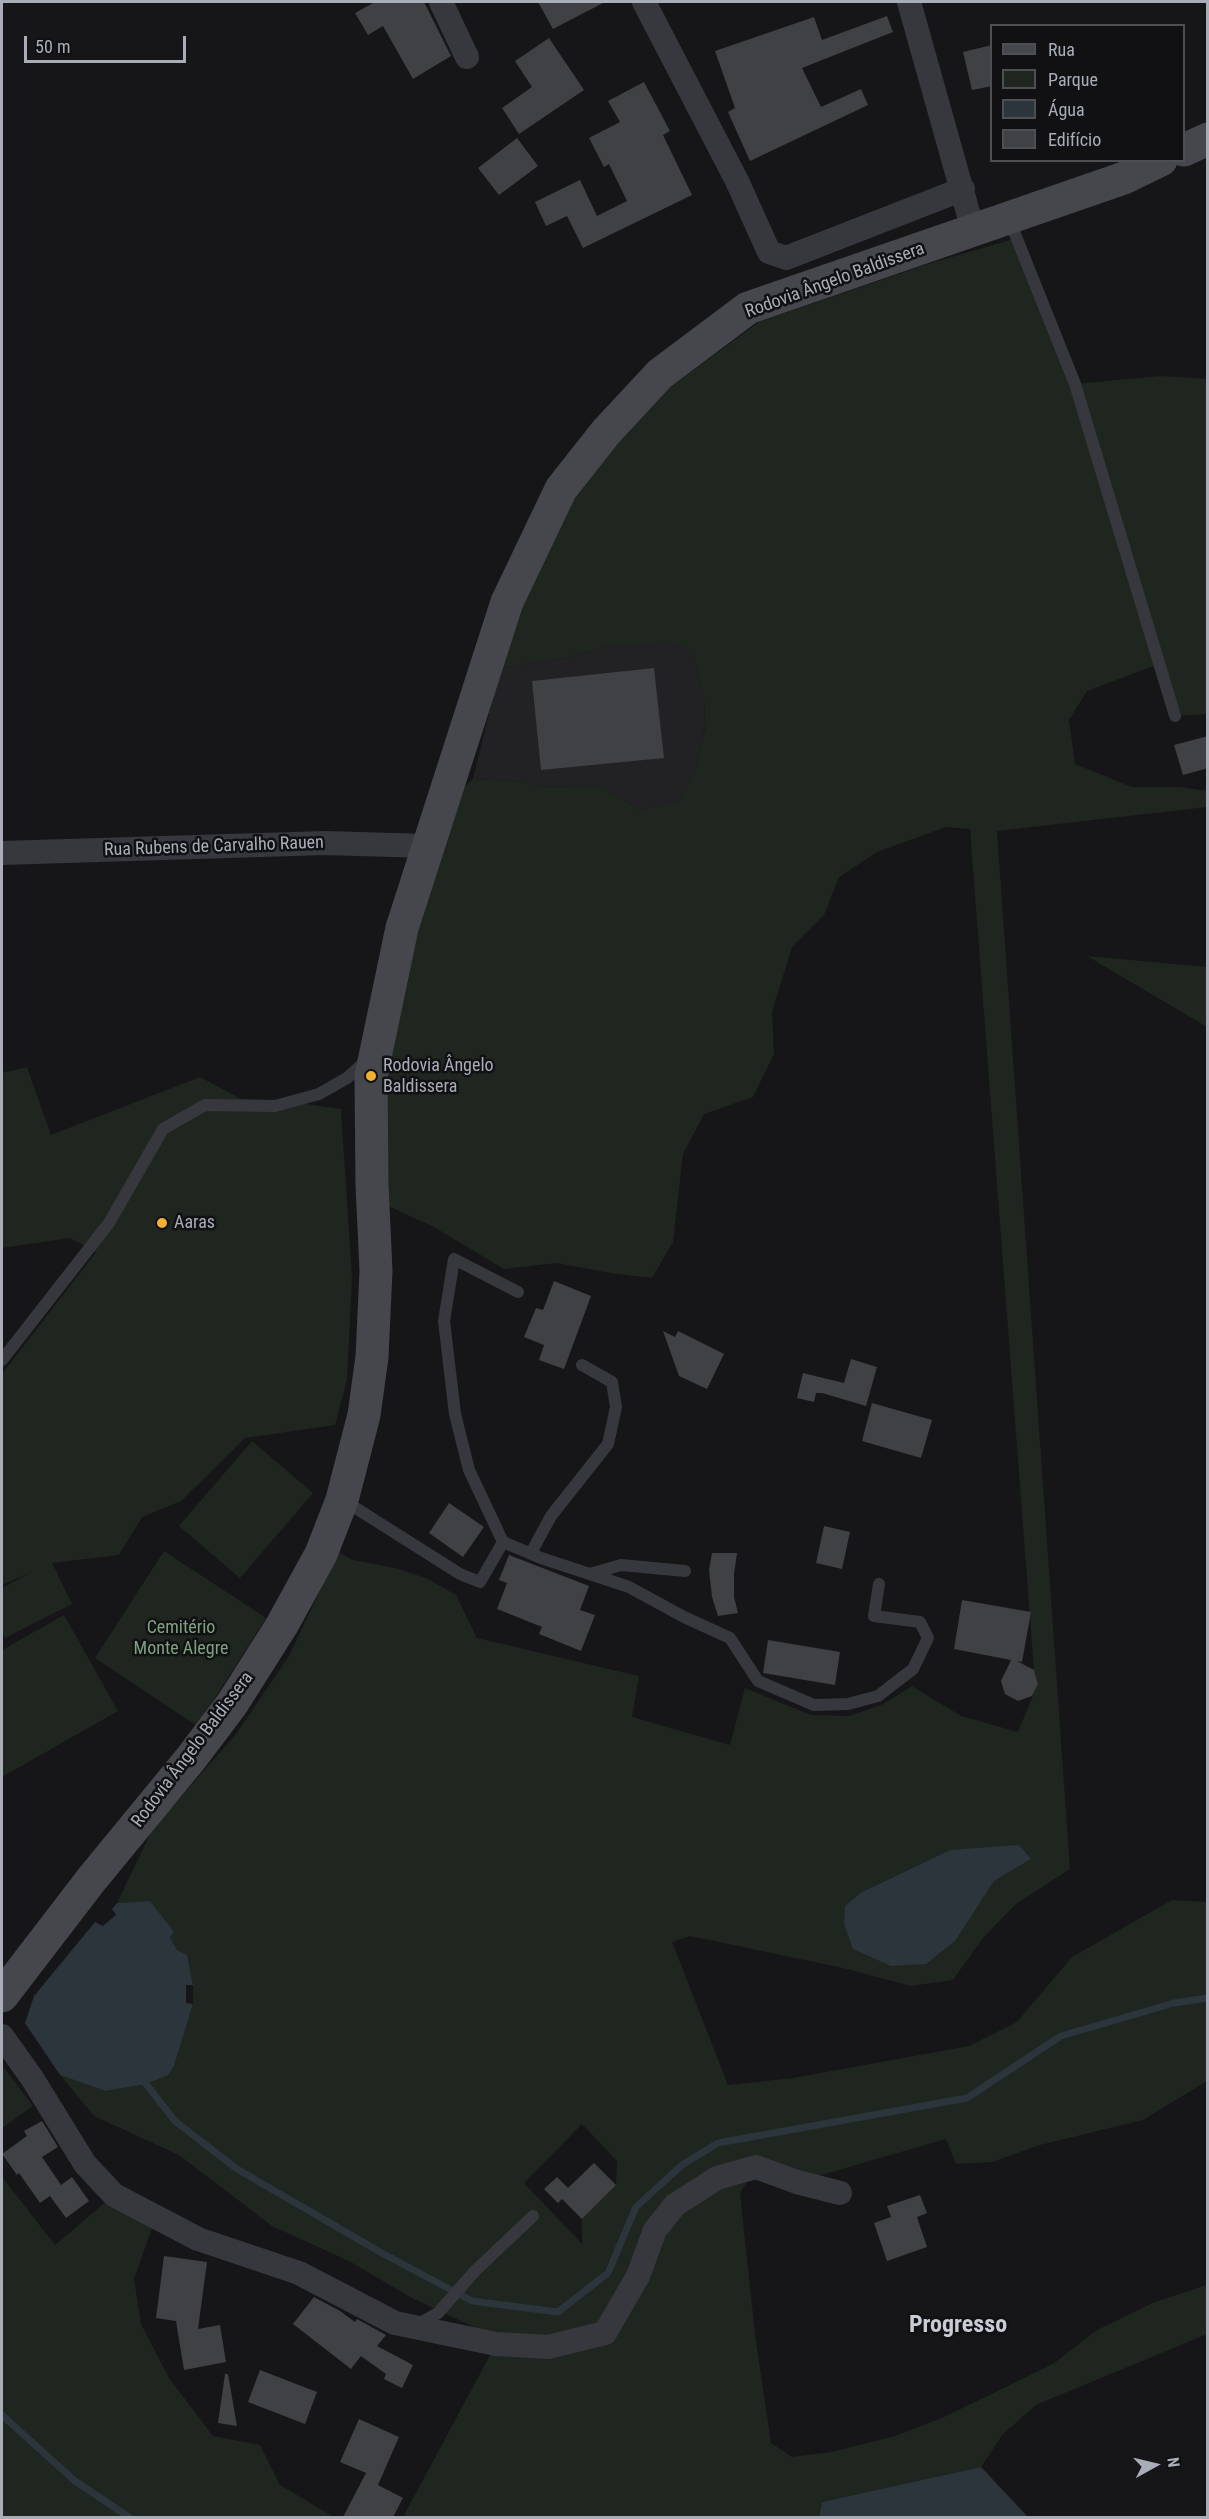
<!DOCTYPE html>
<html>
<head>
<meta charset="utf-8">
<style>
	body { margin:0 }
	#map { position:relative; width:1209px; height:2519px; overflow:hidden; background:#161618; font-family:"Roboto Condensed",sans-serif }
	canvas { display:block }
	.frame { position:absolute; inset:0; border:3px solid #a8adb8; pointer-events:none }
	.legend { position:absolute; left:990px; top:24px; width:195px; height:138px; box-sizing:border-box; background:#111113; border:2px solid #4d4f55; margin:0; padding:8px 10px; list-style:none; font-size:18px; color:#a8adb8 }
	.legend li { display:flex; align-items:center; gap:12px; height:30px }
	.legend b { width:30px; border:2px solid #4d4f55 }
	.north { position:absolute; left:1125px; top:2435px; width:60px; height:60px; -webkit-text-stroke:4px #111113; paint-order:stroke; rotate:82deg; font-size:16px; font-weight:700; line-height:24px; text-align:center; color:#a8adb8 }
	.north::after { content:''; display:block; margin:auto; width:21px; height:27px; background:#a8adb8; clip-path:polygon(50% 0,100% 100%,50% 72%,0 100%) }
	.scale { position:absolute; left:24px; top:36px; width:162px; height:27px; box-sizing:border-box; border:3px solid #a8adb8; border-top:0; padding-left:8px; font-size:18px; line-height:21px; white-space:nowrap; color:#a8adb8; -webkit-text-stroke:4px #111113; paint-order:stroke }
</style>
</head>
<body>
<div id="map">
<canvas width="1209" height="2519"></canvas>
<div class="frame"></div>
<ul class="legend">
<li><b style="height:8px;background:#45474d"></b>Rua</li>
<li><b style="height:16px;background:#1e261f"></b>Parque</li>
<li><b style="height:16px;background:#2c353c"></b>Água</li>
<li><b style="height:16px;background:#404145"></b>Edifício</li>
</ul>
<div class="north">N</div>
<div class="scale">50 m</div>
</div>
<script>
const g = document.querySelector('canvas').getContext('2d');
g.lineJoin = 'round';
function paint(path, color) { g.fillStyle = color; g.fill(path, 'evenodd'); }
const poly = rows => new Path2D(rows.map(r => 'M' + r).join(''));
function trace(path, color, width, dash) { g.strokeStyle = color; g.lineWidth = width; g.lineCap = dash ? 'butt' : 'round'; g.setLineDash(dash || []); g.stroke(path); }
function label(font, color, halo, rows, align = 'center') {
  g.font = font + ' "Roboto Condensed",sans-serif'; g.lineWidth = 5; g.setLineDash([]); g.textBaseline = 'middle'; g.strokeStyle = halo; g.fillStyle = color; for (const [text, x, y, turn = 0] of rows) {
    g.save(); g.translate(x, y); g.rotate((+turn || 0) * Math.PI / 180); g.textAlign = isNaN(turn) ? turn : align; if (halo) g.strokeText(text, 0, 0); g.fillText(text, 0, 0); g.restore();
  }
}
paint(poly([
	[648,643,677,643,694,658,704,697,705,727,695,769,679,801,640,810,599,785,550,787,513,781,473,779,500,668,571,657,610,646]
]), '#222225');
paint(poly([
	[1017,238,1075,384,1161,376,1208,379,1207,714,1175,716,1159,664,1087,691,1069,720,1075,764,1132,787,1180,787,1207,791,1207,807,997,831,1070,1869,1016,1904,983,1938,953,1980,911,1986,843,1968,690,1936,672,1942,728,2085,793,2078,969,2046,1017,2022,1072,1957,1172,1900,1207,1902,1207,2081,1143,2120,1040,2145,992,2162,956,2164,946,2139,797,2182,756,2167,740,2193,755,2334,771,2443,792,2457,831,2452,895,2436,944,2417,1053,2364,1097,2330,1155,2302,1207,2285,1207,2334,1036,2405,1003,2434,981,2467,822,2502,819,2517,403,2517,496,2344,489,2334,412,2298,349,2261,272,2226,179,2155,94,2116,60,2075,105,2091,174,2066,193,2004,193,1985,187,1956,177,1950,150,1901,117,1903,152,1830,236,1734,289,1656,338,1552,353,1560,395,1568,426,1578,456,1595,477,1638,639,1676,632,1717,730,1745,745,1688,811,1715,849,1716,883,1704,912,1686,961,1716,1018,1732,1038,1683,1034,1670,970,829,946,827,877,852,839,877,824,915,792,947,772,1012,774,1054,753,1097,704,1114,683,1154,673,1242,652,1278,616,1274,556,1263,504,1269,434,1227,388,1206,386,1075,420,910,461,790,473,779,513,781,550,787,599,785,640,810,679,801,695,769,705,728,704,697,694,658,677,643,610,646,571,657,500,668,504,647,573,497,617,442,672,386,759,322,928,264],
	[981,1849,1030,1859,994,1881,956,1940,862,1892,950,1850],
	[582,2124,617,2161,616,2185,582,2219,582,2244,524,2183],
	[1087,956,1207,967,1207,1027],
	[27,1067,51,1135,200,1077,241,1099,279,1100,341,1109,352,1279,347,1380,335,1425,245,1438,181,1501,142,1517,119,1555,52,1563,72,1604,5,1638,2,1631,2,1588,32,1572,2,1585,2,1374,96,1252,70,1238,2,1248,2,1073],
	[252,1441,313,1493,240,1578,179,1526],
	[164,1551,266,1618,197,1726,95,1658],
	[64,1615,118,1711,2,1777,2,1650],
	[2,2065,33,2106,2,2128],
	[2,2177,55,2245,114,2195,156,2217,134,2279,141,2324,169,2378,213,2436,260,2445,280,2485,334,2517,2,2517]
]), '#1e261f');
paint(poly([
	[1019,1845,1031,1859,994,1881,956,1940,926,1964,891,1966,853,1949,844,1924,845,1906,862,1892,950,1850],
	[150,1901,174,1932,170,1937,177,1950,187,1955,193,1985,186,1985,186,2003,193,2004,174,2066,168,2075,146,2084,105,2091,60,2075,25,2023,34,1996,95,1922,103,1926,116,1915,112,1909,117,1903],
	[981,2467,1028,2517,819,2517,822,2502]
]), '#2c353c');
trace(poly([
	[146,2084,175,2121,237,2169,380,2252,472,2301,558,2312,608,2273,636,2207,682,2165,718,2143,967,2098,1061,2036,1174,2003,1208,1998],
	[2,2415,75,2481,130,2518]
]), '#2c353c', 7);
paint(poly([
	[375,2,424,2,451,56,413,79,383,26,368,35,355,13],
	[538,2,605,2,553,29],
	[887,16,893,32,802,68,821,107,861,89,868,105,750,161,728,112,735,108,715,51,814,17,822,40],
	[549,38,584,90,519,134,502,108,532,87,515,61],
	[992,45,992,86,972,90,963,52],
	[644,82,670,131,663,135,692,195,583,248,567,216,546,226,535,202,580,180,597,216,627,201,609,164,604,167,589,138,620,122,608,101],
	[517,138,538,166,499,195,478,168],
	[654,668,664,758,541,770,532,681],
	[1208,736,1208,768,1183,775,1174,745],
	[554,1281,591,1296,564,1369,539,1360,544,1345,524,1337,536,1308,543,1310],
	[663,1331,675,1337,678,1331,724,1354,707,1389,679,1376],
	[851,1359,877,1367,866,1406,822,1393,816,1393,814,1402,797,1398,803,1373,844,1383],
	[872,1403,932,1420,921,1458,862,1441],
	[449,1503,484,1527,463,1557,429,1533],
	[824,1526,850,1532,842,1569,816,1563],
	[712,1553,737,1553,734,1574,734,1597,738,1613,718,1616,712,1597,709,1570],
	[509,1555,589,1586,580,1610,595,1615,581,1651,539,1634,542,1627,497,1609,507,1583,499,1580],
	[962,1600,1031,1612,1022,1662,1017,1661,1034,1670,1038,1684,1032,1696,1018,1701,1005,1694,1001,1681,1011,1660,954,1649],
	[768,1640,840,1652,835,1685,763,1673],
	[42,2121,58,2147,42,2157,61,2185,72,2177,89,2201,66,2218,50,2196,40,2203,19,2173,17,2175,2,2154,27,2136,24,2131],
	[594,2163,616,2185,582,2219,562,2199,558,2203,544,2189,557,2177,568,2188],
	[920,2195,927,2213,917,2217,927,2247,887,2261,874,2223,891,2217,887,2206],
	[164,2256,207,2262,198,2329,220,2325,226,2362,184,2370,176,2321,156,2318],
	[314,2297,340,2311,355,2322,357,2319,386,2335,377,2346,413,2365,402,2388,384,2379,386,2374,361,2356,351,2369,293,2324],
	[260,2370,317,2392,305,2424,248,2402],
	[225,2374,228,2374,237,2426,218,2423],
	[359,2419,399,2437,378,2485,403,2498,393,2517,343,2517,366,2473,340,2462]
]), '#404145');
trace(poly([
	[1009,219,1075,384,1175,716],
	[2,1360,109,1223,163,1129,205,1105,275,1106,319,1094,347,1078,367,1060],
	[343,1500,460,1574,480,1582,503,1542,541,1558,629,1587,684,1617,730,1638,758,1681,814,1705,848,1704,878,1696,913,1669,928,1638,920,1622,874,1616,879,1584],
	[503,1542,469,1470,455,1414,444,1321,454,1259,518,1292],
	[531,1553,551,1516,608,1444,616,1407,612,1382,582,1365],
	[590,1574,621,1565,685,1571],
	[417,2325,438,2313,475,2271,533,2216]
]), '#37383d', 12);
trace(poly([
	[441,2,467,57],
	[644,2,737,181,769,252,786,258,963,189],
	[909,2,973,230],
	[2,853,325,843,427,846],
	[2,2036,32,2078,85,2164,114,2195,198,2239,299,2273,395,2323,496,2344,548,2347,605,2333,638,2276,655,2230,675,2205,717,2178,756,2167,797,2182,840,2193]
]), '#37383d', 24);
trace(poly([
	[1184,150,1208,139],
	[2,1996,91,1880,192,1757,232,1704,282,1625,321,1554,342,1500,364,1415,372,1357,376,1271,372,1184,371,1076,402,928,507,602,561,489,606,432,660,374,748,308,1124,178,1161,160]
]), '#45474d', 33);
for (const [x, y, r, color] of [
	[371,1076,6,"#f2b134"],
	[162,1223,6,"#f2b134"]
]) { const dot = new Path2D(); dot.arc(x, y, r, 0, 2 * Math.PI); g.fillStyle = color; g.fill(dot); trace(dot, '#111113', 2); }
label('18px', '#a8adb8', '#111113', [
	["Rodovia Ângelo Baldissera",835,281,-20],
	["Rua Rubens de Carvalho Rauen",214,847,-2],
	["Rodovia Ângelo Baldissera",193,1750,-53]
]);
label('18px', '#a8adb8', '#111113', [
	["Rodovia Ângelo",383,1066],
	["Baldissera",383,1087],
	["Aaras",174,1223]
], 'left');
label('18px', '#7fa381', '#111113', [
	["Cemitério",181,1628],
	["Monte Alegre",181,1649]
]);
label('bold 24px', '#c9ccd4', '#111113', [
	["Progresso",958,2326]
]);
</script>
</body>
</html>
